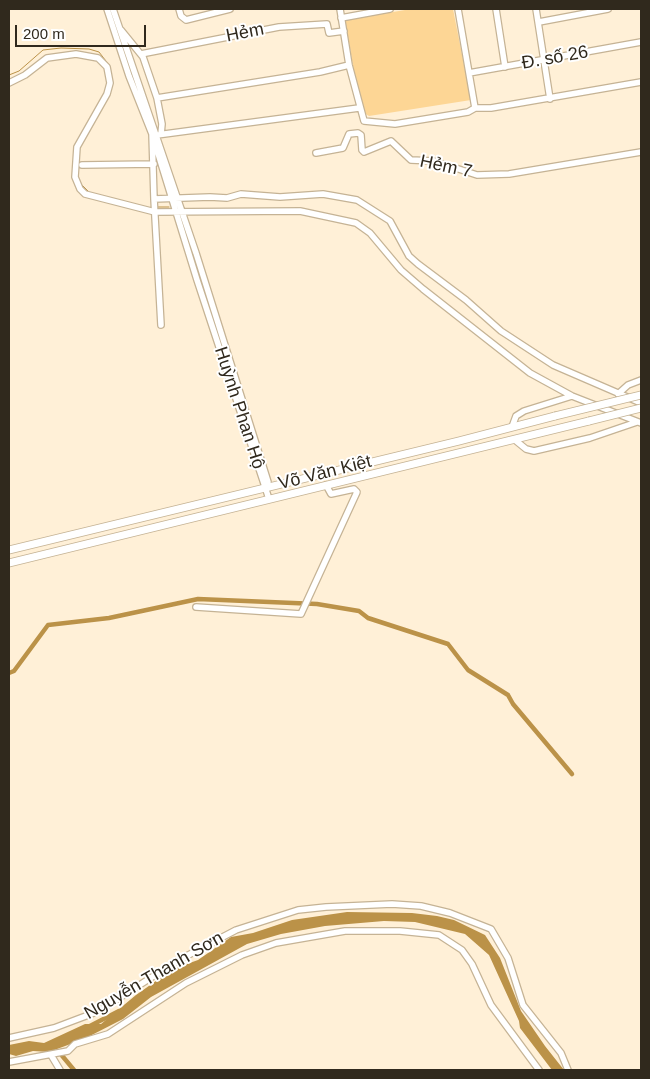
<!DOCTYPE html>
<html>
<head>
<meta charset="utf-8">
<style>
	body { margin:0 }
	#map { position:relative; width:650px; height:1079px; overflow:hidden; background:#fff0d7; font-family:Arial,sans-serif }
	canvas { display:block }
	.frame { position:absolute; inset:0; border:10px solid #30291d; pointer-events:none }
	.scale { position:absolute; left:15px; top:25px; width:131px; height:22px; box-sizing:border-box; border:2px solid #30291d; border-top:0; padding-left:6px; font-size:15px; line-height:18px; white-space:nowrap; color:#30291d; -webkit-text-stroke:4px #fff; paint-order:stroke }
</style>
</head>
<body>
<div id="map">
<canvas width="650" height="1079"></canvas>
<div class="frame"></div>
<div class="scale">200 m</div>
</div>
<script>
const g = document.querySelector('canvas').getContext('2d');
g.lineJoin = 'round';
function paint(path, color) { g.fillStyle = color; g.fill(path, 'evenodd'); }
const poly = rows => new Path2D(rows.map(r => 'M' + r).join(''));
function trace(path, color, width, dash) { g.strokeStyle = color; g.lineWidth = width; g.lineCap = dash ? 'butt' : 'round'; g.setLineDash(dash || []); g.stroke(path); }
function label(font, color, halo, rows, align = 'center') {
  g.font = font + ' Arial,sans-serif'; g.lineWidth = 4; g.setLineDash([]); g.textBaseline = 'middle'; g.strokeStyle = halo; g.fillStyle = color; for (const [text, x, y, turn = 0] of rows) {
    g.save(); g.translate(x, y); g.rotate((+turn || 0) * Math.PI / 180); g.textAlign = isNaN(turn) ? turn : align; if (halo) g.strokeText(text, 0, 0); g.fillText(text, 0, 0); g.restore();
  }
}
paint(poly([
	[411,9,453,9,471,100,369,116,361,111,345,20]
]), '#fdd695');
paint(poly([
	[347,912,412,913,437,916,454,920,485,935,500,958,521,1011,545,1046,564,1070,552,1070,520,1028,519,1021,489,955,465,934,415,922,384,921,325,926,281,934,247,944,151,997,123,1019,84,1039,49,1052,33,1051,16,1056,9,1054,9,1045,29,1041,44,1043,85,1024,101,1024,136,995,173,969,198,960,231,937,253,933,292,920]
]), '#bb9248');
trace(poly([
	[110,69,112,79],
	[9,75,19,71,43,50,61,48,89,49,99,52,109,65],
	[81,184,90,193],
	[157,207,169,207]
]), '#bb9248', 1);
trace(poly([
	[9,673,14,671,48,625,109,618,198,599,317,604,359,611,368,618,448,644,468,670,508,695,513,704,572,774],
	[88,1027,119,1011],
	[59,1052,74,1070]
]), '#bb9248', 4.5);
const minor = poly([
	[107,9,129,76,152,134,197,280,269,499],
	[113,9,196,253,268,482,266,485],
	[179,9,181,16,186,20,230,9],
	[340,9,349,65,364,121,395,124,468,112,475,108],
	[458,9,475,108],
	[496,9,505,67],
	[536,9,550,99],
	[341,18,390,9],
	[539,22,608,9],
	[121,30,143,57,157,98,162,124,161,134],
	[141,54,279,27,327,24,329,33,344,31],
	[469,73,641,42],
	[9,83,25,75,47,58,76,54,98,58,107,67,110,83,107,94,77,147,75,177,80,189,85,194,155,212,300,211,356,223,370,233,401,270,423,289,530,373,572,396,641,423],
	[157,98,320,72,349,65],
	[359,108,157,135,152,134,154,199,210,197,227,198,241,194,280,197,323,194,357,200,390,221,409,256,418,264,466,300,501,331,553,365,641,403],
	[475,108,491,108,641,82],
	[316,153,343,148,349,134,358,133,361,135,362,150,364,152,391,141,411,160,434,161,477,175,509,174,641,152],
	[82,165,154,164],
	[154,199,161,325],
	[618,394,628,385,641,380],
	[512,427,516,416,524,411,572,396],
	[515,440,526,449,534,451,590,438,637,422],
	[196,607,301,614,357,492,354,489,331,494,326,485],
	[9,1038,54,1028,99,1011,177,961,236,930,298,910,326,907,392,904,421,906,450,913,491,929,508,958,523,1005,561,1053,568,1070],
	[51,1055,60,1070],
	[9,1062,68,1051,75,1044,108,1034,186,983,242,955,276,943,345,931,400,931,439,935,462,950,472,964,491,1005,539,1070]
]);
const major = poly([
	[9,550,459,441,555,416],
	[9,563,589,421]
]);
trace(minor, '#c5b395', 8);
trace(major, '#c5b395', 9);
trace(minor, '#fff', 5.5);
trace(major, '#fff', 7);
const majorBridge = poly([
	[555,416,641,395],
	[589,421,641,408]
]);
trace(majorBridge, '#c5b395', 9, []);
trace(majorBridge, '#fff', 7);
label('18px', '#30291d', '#fff', [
	["Hẻm",245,33,-11],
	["Đ. số 26",555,58,-10],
	["Hẻm 7",446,167,12],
	["Huỳnh Phan Hộ",239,408,72],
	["Võ Văn Kiệt",325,473,-14],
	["Nguyễn Thanh Sơn",154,976,-30]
]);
</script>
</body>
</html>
